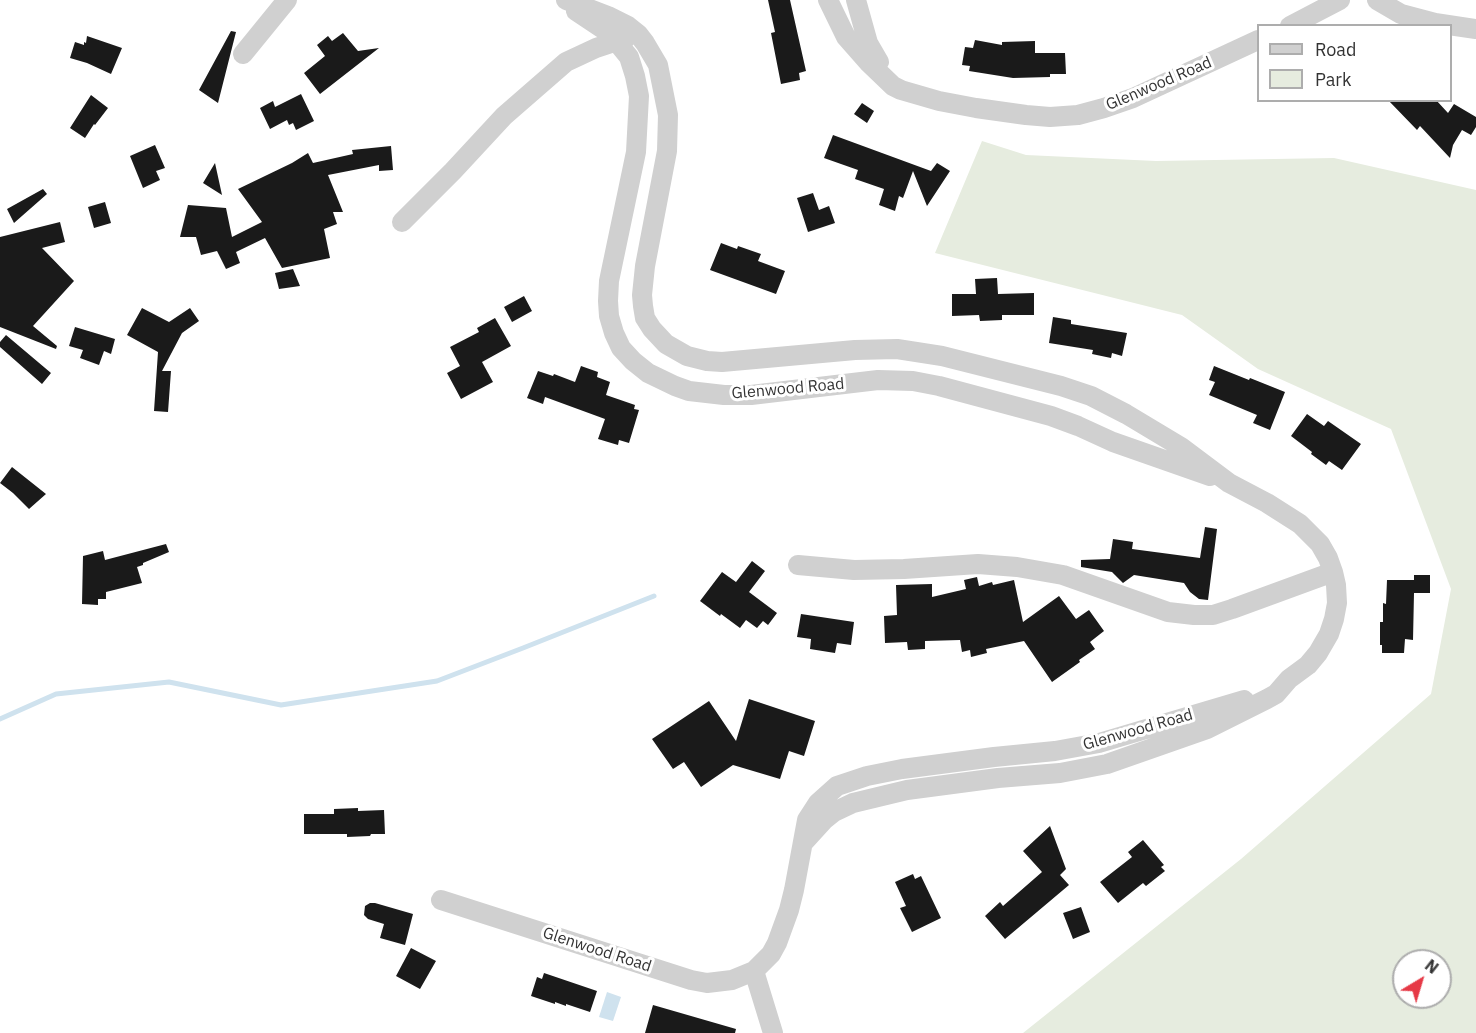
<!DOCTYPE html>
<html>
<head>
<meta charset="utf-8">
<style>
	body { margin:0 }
	#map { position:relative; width:1476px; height:1033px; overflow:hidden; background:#fff; font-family:"IBM Plex Sans",sans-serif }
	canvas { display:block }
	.legend { position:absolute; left:1257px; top:24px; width:195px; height:78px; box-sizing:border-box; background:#fff; border:2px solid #adadad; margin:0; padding:8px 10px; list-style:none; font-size:18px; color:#333 }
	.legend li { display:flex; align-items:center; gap:12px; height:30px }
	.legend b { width:30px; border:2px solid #adadad }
	.north { position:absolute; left:1392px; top:949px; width:60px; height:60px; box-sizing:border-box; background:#fff; border:2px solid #adadad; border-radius:50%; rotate:38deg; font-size:16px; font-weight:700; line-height:24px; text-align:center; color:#333 }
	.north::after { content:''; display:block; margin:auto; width:21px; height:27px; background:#e63946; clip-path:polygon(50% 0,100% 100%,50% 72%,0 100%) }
</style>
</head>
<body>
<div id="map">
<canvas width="1476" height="1033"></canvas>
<ul class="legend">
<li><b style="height:8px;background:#d0d0d0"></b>Road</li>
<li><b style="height:16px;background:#e6ecdf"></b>Park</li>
</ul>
<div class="north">N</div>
</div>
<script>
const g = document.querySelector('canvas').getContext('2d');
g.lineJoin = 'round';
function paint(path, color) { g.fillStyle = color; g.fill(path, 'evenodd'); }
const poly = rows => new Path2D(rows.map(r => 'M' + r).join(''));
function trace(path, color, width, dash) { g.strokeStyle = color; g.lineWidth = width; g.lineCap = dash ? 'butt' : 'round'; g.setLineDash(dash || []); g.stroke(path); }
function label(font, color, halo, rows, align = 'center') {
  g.font = font + ' "IBM Plex Sans",sans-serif'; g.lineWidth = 6; g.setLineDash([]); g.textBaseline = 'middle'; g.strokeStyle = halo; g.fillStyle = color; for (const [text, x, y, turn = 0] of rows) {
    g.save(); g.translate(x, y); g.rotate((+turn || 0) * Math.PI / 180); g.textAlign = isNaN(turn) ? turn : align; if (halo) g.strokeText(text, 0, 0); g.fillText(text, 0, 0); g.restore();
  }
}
paint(poly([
	[982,141,1026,155,1156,161,1334,158,1476,190,1476,1033,1023,1033,1241,859,1431,694,1451,589,1391,429,1258,369,1182,315,935,253],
	[1404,961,1440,961,1440,997,1404,997]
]), '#e6ecdf');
paint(poly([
	[607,992,621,997,613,1021,599,1017]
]), '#cfe2ee');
trace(poly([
	[0,719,56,694,169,682,281,705,437,681,523,648,654,596]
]), '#cfe2ee', 5);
paint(poly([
	[768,0,790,0,806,71,799,73,800,80,781,84,771,33,775,32],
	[231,31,236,32,218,103,199,90],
	[343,33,358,51,379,48,320,94,304,73,325,56,317,45,328,36,332,41],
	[87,36,122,48,111,74,87,63,70,58,75,42,84,45,84,42,86,43],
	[975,40,1002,45,1002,42,1035,41,1035,53,1065,53,1066,74,1050,74,1050,77,1013,78,969,71,970,66,962,65,965,47,973,48],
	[301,94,314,121,296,130,293,123,289,125,287,120,270,129,260,108,273,101,275,107],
	[91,95,108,108,95,125,94,124,85,138,70,128],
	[1388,100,1436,100,1448,113,1454,104,1476,117,1476,127,1471,135,1462,130,1453,145,1450,158,1420,126,1417,130],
	[862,103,874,111,867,123,854,114],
	[833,135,931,171,937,163,950,171,927,206,913,171,903,198,899,196,895,211,879,205,884,189,855,179,858,170,824,158],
	[155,145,165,168,156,171,160,180,143,188,130,156],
	[391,146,393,170,379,171,379,165,328,175,343,212,333,212,337,224,324,229,330,258,282,268,265,238,236,252,240,263,226,269,217,251,201,255,196,237,180,237,188,205,226,208,232,237,262,222,238,189,292,163,308,153,313,163,353,154,352,150],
	[215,163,222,195,203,183],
	[43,189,47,194,14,223,7,209],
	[813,193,819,210,829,206,835,223,808,232,797,198],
	[105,202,111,223,94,228,88,207],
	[60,222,65,242,42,248,74,281,33,326,57,346,56,349,0,327,0,237],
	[721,243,737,249,738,246,761,254,758,261,785,271,776,294,710,270],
	[293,269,300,286,279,289,275,273],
	[997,278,998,294,1034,293,1034,315,1002,315,1002,320,980,321,979,315,952,316,952,294,976,294,975,279],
	[524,296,532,311,512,322,504,307],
	[142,308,169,322,190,308,199,321,182,333,162,371,171,371,168,412,154,411,158,352,127,335],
	[1053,317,1071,320,1071,324,1127,333,1122,356,1112,353,1111,358,1092,354,1093,350,1049,343],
	[495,318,511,346,482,362,493,382,461,399,447,373,460,366,450,347,479,332,477,328],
	[75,327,115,339,111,354,104,351,99,365,80,358,83,350,69,346],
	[6,335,51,373,42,384,0,347,0,342],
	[581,366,598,372,597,377,610,382,606,395,635,405,634,409,639,410,629,443,619,440,618,445,598,439,605,419,545,397,543,404,527,398,538,371,553,376,554,374,575,382],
	[1214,366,1249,380,1250,378,1285,392,1270,430,1253,423,1257,415,1209,395,1215,382,1209,380],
	[1307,414,1324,426,1328,421,1361,444,1342,470,1329,461,1326,465,1311,454,1312,452,1291,436],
	[12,467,46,494,29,509,13,493,0,483],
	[1205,527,1217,529,1208,600,1199,599,1190,592,1184,583,1134,575,1123,583,1112,572,1081,567,1081,560,1110,559,1113,539,1133,542,1132,549,1200,558],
	[166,544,169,552,143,563,143,565,137,567,142,583,106,592,106,599,98,599,98,605,82,604,83,556,103,551,105,560],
	[752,561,765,571,749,592,777,613,768,625,763,621,757,628,746,620,740,628,721,614,720,616,700,601,722,572,736,582],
	[1414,575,1430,575,1430,593,1414,593,1413,640,1405,639,1404,653,1382,653,1382,645,1380,645,1380,622,1383,622,1383,603,1386,604,1387,580,1414,580],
	[977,577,979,586,992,582,993,585,1014,580,1023,622,1059,596,1076,619,1089,610,1104,631,1090,642,1095,649,1079,660,1080,662,1052,682,1024,641,986,649,987,653,971,657,970,650,962,652,960,640,925,641,925,649,908,650,907,642,885,643,884,616,897,615,896,585,932,584,932,597,966,589,964,580],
	[801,614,854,622,851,645,837,643,835,653,810,649,811,639,797,637],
	[749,699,815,721,804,756,789,751,780,779,733,765,701,787,684,762,673,769,652,739,709,701,736,741],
	[358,808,358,811,384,810,385,834,371,834,370,836,347,837,347,834,304,834,304,814,334,814,334,809],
	[1050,826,1066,869,1060,875,1069,885,1005,939,985,916,1000,902,1003,906,1042,872,1023,851],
	[1143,840,1164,865,1161,867,1165,871,1146,886,1143,883,1118,903,1100,882,1132,857,1128,852],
	[913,874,915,879,921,876,941,918,912,932,900,908,906,906,895,882],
	[370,903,375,903,413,914,405,945,380,938,384,924,368,919,364,915,365,906],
	[1081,907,1090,932,1073,939,1063,913],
	[411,948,436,961,420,989,396,976],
	[544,973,597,991,590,1012,566,1004,566,1006,555,1002,555,1004,531,996,537,977,542,979],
	[653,1005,736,1029,735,1033,645,1033]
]), '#1a1a1a');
trace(poly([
	[566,0,608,16,628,26,638,34,645,43,658,65,668,115,667,151,645,266,642,295,643,306,645,318,652,329,666,344,687,356,707,361,722,362,855,350,897,349,942,356,1061,386,1091,396,1126,414,1181,447,1229,483,1267,503,1300,524,1320,544,1328,558,1333,572,1336,585,1337,603,1334,619,1329,634,1318,653,1308,665,1289,679,1276,694,1267,699,1207,729,1107,764,1060,773,998,778,907,790,853,803,834,812,824,820,803,843],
	[828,0,846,37,868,62,893,86,901,90,939,101,976,108,1026,115,1050,117,1078,115,1104,108,1133,98,1258,40],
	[856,0,868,43,879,62],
	[1377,0,1401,14,1435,23,1476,29],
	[576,11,603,29,616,41,629,57,635,76,639,96,636,152,609,281,608,301,609,316,614,333,621,348,633,361,648,373,675,386,689,391,724,395,751,395,878,380,913,381,939,386,1051,416,1078,426,1113,442,1210,476],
	[1290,26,1340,0],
	[243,54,287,0],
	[402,222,453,171,504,116,566,62,596,48,626,38],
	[798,565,854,570,904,569,978,564,1017,567,1063,575,1168,612,1194,615,1213,615,1232,609,1333,572],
	[441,900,691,980,707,983,732,980,754,971,771,954,777,943,789,910,794,890,807,820,818,803,837,786,867,776,902,769,994,757,1055,751,1099,743,1244,700],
	[754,971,773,1033]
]), '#d0d0d0', 20);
label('16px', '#333', '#fff', [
	["Glenwood Road",1159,84,-23],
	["Glenwood Road",788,389,-5],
	["Glenwood Road",1138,730,-16],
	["Glenwood Road",597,950,18]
]);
</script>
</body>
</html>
